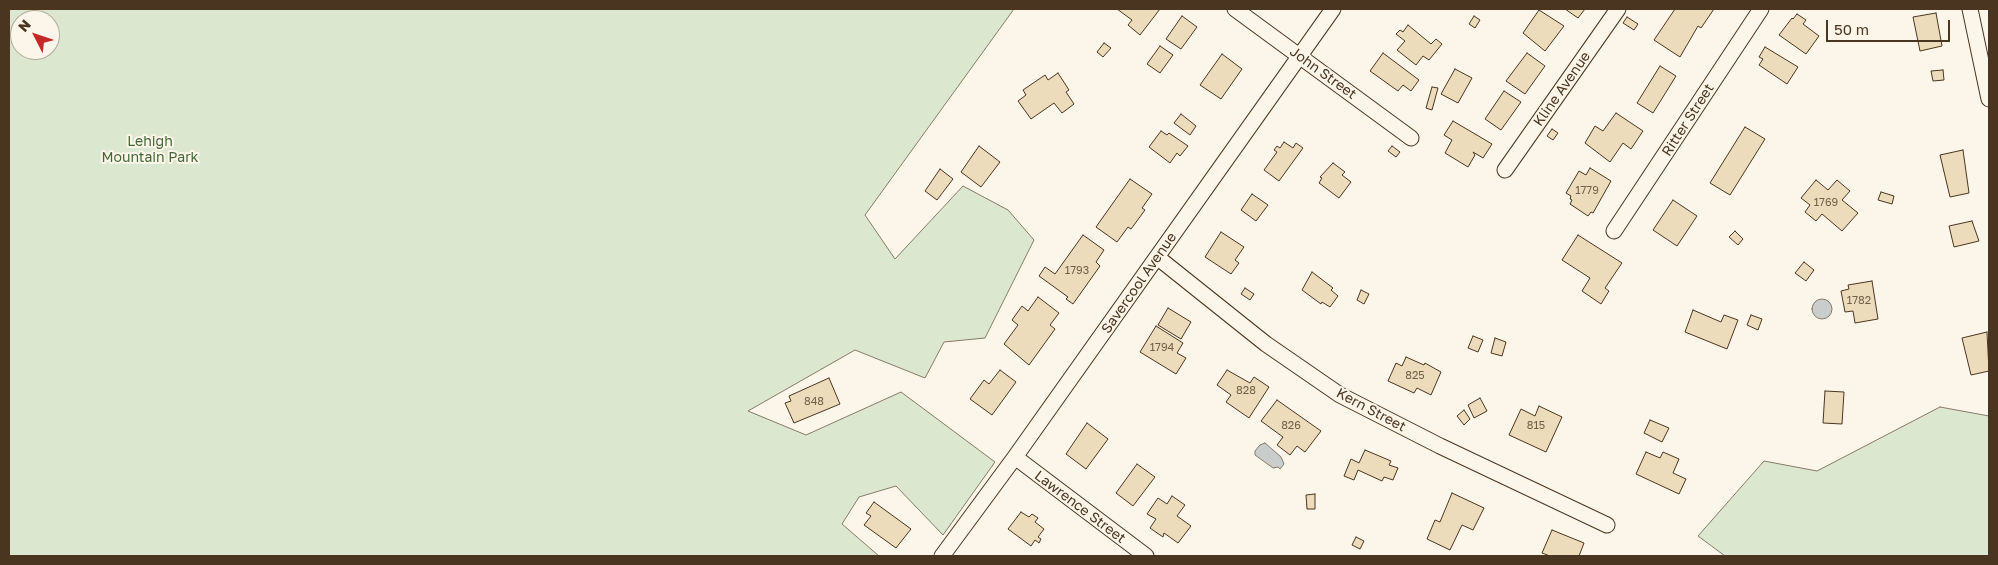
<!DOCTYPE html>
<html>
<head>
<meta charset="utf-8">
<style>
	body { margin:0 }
	#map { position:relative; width:1998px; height:565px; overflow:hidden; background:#fbf6e9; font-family:"Golos Text",sans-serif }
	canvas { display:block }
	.frame { position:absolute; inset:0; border:10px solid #4a3520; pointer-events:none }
	.north { position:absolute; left:10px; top:10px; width:50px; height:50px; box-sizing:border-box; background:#fbf6e9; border:1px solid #b4a999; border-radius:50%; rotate:311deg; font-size:14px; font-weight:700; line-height:20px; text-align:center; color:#4a3520 }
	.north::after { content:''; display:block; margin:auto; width:18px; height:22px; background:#c62828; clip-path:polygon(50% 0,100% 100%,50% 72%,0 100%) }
	.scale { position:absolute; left:1826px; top:20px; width:124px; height:22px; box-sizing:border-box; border:2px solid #4a3520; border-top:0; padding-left:6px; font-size:15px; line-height:18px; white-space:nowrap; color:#4a3520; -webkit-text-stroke:4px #fbf6e9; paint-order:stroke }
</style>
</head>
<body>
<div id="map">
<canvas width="1998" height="565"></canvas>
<div class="frame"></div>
<div class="north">N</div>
<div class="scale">50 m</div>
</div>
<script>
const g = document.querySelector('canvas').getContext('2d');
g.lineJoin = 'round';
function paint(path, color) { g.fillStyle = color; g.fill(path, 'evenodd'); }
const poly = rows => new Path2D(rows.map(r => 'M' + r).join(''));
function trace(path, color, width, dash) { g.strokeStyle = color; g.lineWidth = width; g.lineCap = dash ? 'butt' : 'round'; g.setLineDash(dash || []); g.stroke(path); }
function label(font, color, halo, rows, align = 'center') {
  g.font = font + ' "Golos Text",sans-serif'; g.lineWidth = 4; g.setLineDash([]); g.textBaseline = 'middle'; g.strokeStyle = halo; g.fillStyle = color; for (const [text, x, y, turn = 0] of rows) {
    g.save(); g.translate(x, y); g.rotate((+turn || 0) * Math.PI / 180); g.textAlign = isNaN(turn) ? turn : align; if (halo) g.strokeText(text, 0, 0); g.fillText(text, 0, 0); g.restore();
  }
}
const green = poly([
	[9,9,1014,9,865,215,895,259,963,186,1008,210,1034,240,985,338,944,342,925,378,855,350,748,411,806,435,901,392,995,462,943,535,896,486,859,497,842,524,879,556,9,556,9,9],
	[20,20,50,20,50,50,20,50,20,20],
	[1940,407,1989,416,1989,556,1725,556,1698,536,1764,461,1817,471,1940,407]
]);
paint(green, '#dce7d0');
trace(green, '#887966', 1);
const water = poly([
	'1812 309a10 10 0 1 1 20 0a10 10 0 1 1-20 0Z',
	[1265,443,1281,457,1284,464,1280,469,1278,467,1273,468,1255,455,1255,451,1260,445,1265,443]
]);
paint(water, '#c9cecd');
trace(water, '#887966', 1);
const building = poly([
	[1117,9,1160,9,1140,35,1128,25,1132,20,1117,9],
	[1565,9,1585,9,1578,18,1565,9],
	[1675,9,1714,9,1701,28,1698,26,1680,57,1654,40,1675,9],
	[1539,10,1564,26,1545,51,1523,33,1539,10],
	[1936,13,1942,46,1920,51,1913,17,1936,13],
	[1797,14,1806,20,1803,24,1819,36,1806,54,1779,35,1792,18,1793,19,1797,14],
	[1182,16,1197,27,1181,49,1166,39,1182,16],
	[1474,16,1480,20,1475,28,1469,24,1474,16],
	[1627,17,1638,24,1634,30,1623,23,1627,17],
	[1408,25,1431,44,1436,39,1442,44,1429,60,1423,56,1416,65,1397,50,1405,41,1396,34,1400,30,1403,32,1408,25],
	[1104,43,1111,48,1103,57,1097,52,1104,43],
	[1160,46,1173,55,1160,73,1147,64,1160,46],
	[1765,47,1798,67,1787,84,1759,65,1763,59,1759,57,1765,47],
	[1383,53,1419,80,1411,91,1403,85,1398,91,1370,71,1383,53],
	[1527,53,1545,66,1525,94,1506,81,1527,53],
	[1222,54,1242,69,1221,99,1200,85,1222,54],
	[1660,66,1676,76,1653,113,1637,103,1660,66],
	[1455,69,1472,78,1458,103,1441,94,1455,69],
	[1943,70,1944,80,1933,81,1931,71,1943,70],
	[1058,73,1069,90,1066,92,1074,104,1062,113,1054,103,1031,119,1018,101,1026,95,1023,90,1045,75,1048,80,1058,73],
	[1432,87,1438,88,1432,110,1426,108,1432,87],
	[1504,91,1521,102,1501,130,1485,119,1504,91],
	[1616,113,1643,131,1631,149,1623,143,1610,162,1585,143,1595,126,1603,131,1616,113],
	[1181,114,1196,126,1190,135,1174,123,1181,114],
	[1453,121,1492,144,1483,158,1473,152,1475,155,1468,167,1445,153,1452,140,1444,135,1453,121],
	[1745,127,1765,139,1730,195,1710,183,1745,127],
	[1552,129,1558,133,1553,140,1547,136,1552,129],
	[1161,131,1167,135,1169,133,1188,146,1180,156,1177,153,1170,163,1149,147,1161,131],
	[1284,142,1293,148,1296,143,1303,148,1279,181,1264,170,1277,152,1274,150,1277,146,1280,148,1284,142],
	[979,146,1000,162,981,187,961,172,979,146],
	[1392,146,1400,152,1396,157,1388,151,1392,146],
	[1963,150,1969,193,1950,197,1940,155,1963,150],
	[1333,163,1345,172,1342,175,1351,182,1339,198,1319,183,1322,178,1320,177,1333,163],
	[1590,168,1611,181,1593,213,1591,212,1588,216,1570,204,1572,200,1570,199,1571,196,1566,193,1579,171,1586,175,1590,168],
	[940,169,953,179,937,200,925,191,940,169],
	[1130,179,1152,194,1142,208,1145,210,1131,229,1128,227,1117,242,1096,227,1130,179],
	[1816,180,1828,190,1837,180,1850,191,1842,200,1858,213,1842,231,1822,214,1816,221,1805,212,1810,205,1801,198,1816,180],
	[1881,192,1894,196,1892,204,1878,200,1881,192],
	[1252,194,1268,205,1256,221,1241,210,1252,194],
	[1673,200,1697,216,1677,246,1653,230,1673,200],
	[1972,221,1979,241,1954,247,1949,226,1972,221],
	[1735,231,1743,239,1738,245,1729,237,1735,231],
	[1221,232,1244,247,1235,260,1239,263,1231,274,1205,257,1221,232],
	[1083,235,1104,250,1096,262,1100,266,1073,304,1066,299,1068,297,1039,276,1045,267,1055,274,1083,235],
	[1578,235,1622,263,1605,288,1609,291,1601,304,1582,291,1590,278,1562,260,1578,235],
	[1804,262,1814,270,1806,281,1795,273,1804,262],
	[1312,272,1333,288,1331,290,1338,296,1330,307,1322,302,1321,304,1302,290,1312,272],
	[1872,281,1878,319,1855,323,1853,311,1845,312,1841,291,1849,289,1848,285,1872,281],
	[1245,288,1254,294,1250,300,1241,294,1245,288],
	[1361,290,1369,294,1364,304,1357,300,1361,290],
	[1038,297,1059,313,1050,325,1055,329,1029,365,1004,344,1018,325,1012,320,1022,306,1028,311,1038,297],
	[1168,308,1191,322,1181,339,1158,325,1168,308],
	[1693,310,1721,322,1724,315,1738,320,1727,349,1685,332,1693,310],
	[1751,315,1762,319,1758,330,1747,325,1751,315],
	[1156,326,1183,343,1177,353,1186,358,1176,374,1140,352,1156,326],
	[1987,332,1989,371,1971,375,1962,338,1987,332],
	[1473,336,1483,340,1478,352,1468,348,1473,336],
	[1495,338,1506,342,1502,356,1491,353,1495,338],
	[1406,357,1424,365,1425,363,1441,372,1431,395,1417,388,1414,393,1388,381,1396,363,1402,366,1406,357],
	[1000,370,1016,382,992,415,970,399,984,380,989,384,1000,370],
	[1227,370,1250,383,1254,377,1269,387,1249,418,1226,402,1231,395,1217,385,1227,370],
	[829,378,840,404,794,423,785,403,791,401,789,396,829,378],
	[1825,391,1844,392,1842,424,1823,423,1825,391],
	[1480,398,1487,411,1474,418,1468,405,1480,398],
	[1277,400,1321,431,1305,452,1297,446,1290,455,1277,445,1283,437,1261,421,1277,400],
	[1539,406,1562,417,1546,452,1509,435,1521,409,1535,416,1539,406],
	[1464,410,1470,419,1464,425,1457,416,1464,410],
	[1650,420,1669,428,1662,442,1644,433,1650,420],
	[1087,423,1108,439,1086,469,1066,454,1087,423],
	[1365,450,1391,461,1389,465,1398,468,1393,480,1384,477,1382,481,1358,470,1354,480,1344,476,1351,459,1359,463,1365,450],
	[1646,452,1660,458,1663,452,1679,459,1673,473,1686,479,1679,494,1636,474,1646,452],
	[1137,464,1155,477,1133,506,1116,493,1137,464],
	[1452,493,1484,508,1473,530,1462,525,1450,550,1427,539,1435,520,1440,522,1452,493],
	[1315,494,1315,509,1307,509,1306,495,1315,494],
	[1172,496,1185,505,1177,516,1191,526,1178,543,1164,533,1163,537,1150,528,1156,519,1147,514,1158,498,1167,504,1172,496],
	[874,502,911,529,896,548,864,525,871,516,866,513,874,502],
	[1021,512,1029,517,1032,514,1038,518,1035,522,1044,529,1038,537,1041,539,1039,543,1035,540,1031,546,1008,529,1021,512],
	[1552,530,1584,543,1579,556,1550,556,1542,553,1552,530],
	[1356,537,1364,541,1360,549,1352,545,1356,537]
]);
paint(building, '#ecdcbc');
trace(building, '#4a3520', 1);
const minor = poly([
	[1235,9,1411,138],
	[1970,9,1989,99],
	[1505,170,1618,9],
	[1614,231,1761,9],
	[1157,257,1266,344,1340,395,1440,446,1607,525],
	[1015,457,1146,556],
	[942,556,1015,457,1333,9]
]);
trace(minor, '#4a3520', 17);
trace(minor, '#fbf6e9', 15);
label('11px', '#725f47', null, [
	["1779",1587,191],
	["1769",1826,203],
	["1793",1077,271],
	["1782",1859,301],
	["1794",1162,348],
	["825",1415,376],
	["828",1246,391],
	["848",814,402],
	["826",1291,426],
	["815",1536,426]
]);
label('14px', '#4a3520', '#fbf6e9', [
	["John Street",1323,73,36],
	["Kline Avenue",1562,89,-55],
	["Ritter Street",1688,120,-57],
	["Savercool Avenue",1139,283,-55],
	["Kern Street",1371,410,28],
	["Lawrence Street",1080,507,37]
]);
label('14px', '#436837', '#fbf6e9', [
	["Lehigh",150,142],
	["Mountain Park",150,158]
]);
</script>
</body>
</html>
